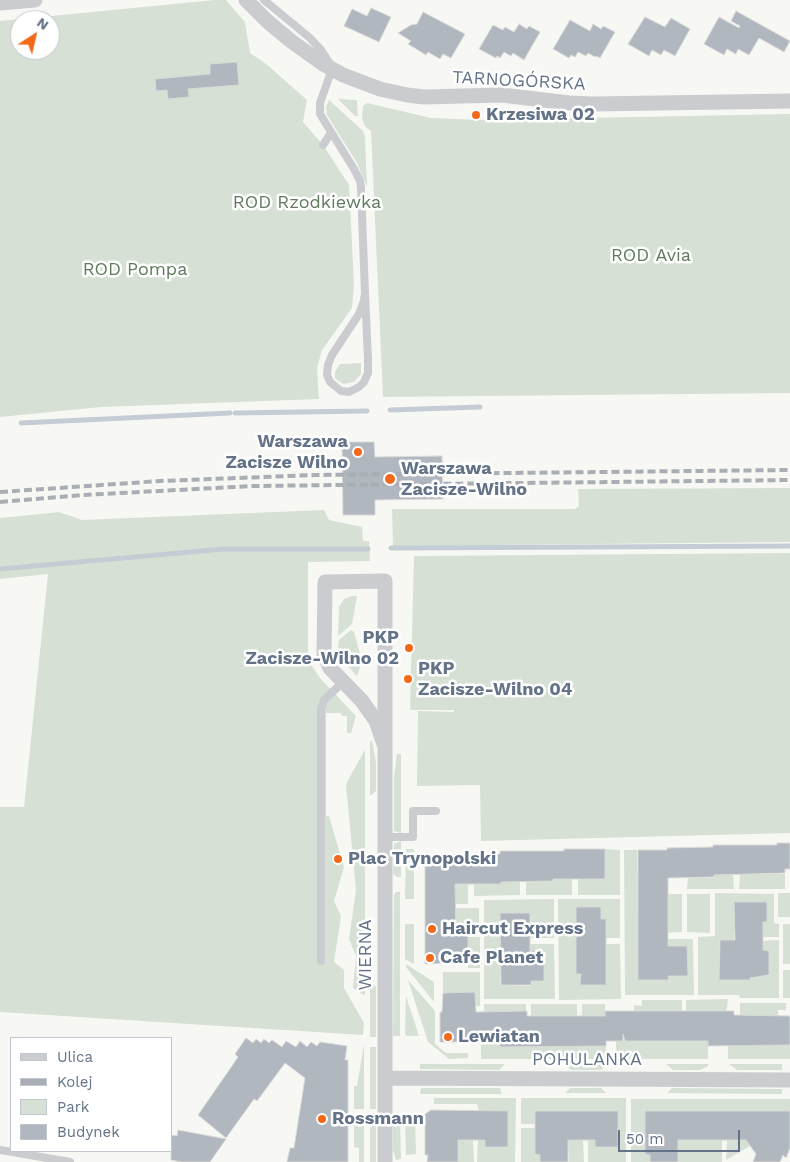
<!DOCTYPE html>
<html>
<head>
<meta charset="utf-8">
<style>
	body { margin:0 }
	#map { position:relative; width:790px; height:1162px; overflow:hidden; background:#f7f8f4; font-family:"Work Sans",sans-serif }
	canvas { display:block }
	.legend { position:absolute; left:10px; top:1037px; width:162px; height:115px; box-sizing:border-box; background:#fff; border:1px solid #c1c7cf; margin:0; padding:6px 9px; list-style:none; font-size:15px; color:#647388 }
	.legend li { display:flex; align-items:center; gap:10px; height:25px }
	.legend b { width:25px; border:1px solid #c1c7cf }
	.north { position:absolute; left:10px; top:10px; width:50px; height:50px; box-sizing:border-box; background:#fff; border:1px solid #c1c7cf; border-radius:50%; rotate:35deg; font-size:14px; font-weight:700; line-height:20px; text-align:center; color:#647388 }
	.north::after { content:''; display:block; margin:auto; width:18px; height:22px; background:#f36819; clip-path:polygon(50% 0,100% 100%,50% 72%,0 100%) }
	.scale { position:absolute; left:618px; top:1130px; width:122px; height:22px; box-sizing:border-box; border:2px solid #647388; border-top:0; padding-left:6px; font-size:15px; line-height:18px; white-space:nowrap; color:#647388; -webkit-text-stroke:4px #fff; paint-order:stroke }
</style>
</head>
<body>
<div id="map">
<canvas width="790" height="1162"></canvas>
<ul class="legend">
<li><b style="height:6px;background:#caccd0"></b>Ulica</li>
<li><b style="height:6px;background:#a9adb4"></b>Kolej</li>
<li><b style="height:14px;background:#d7e0d5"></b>Park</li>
<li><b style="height:14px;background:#b1b7bf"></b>Budynek</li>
</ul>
<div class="north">N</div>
<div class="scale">50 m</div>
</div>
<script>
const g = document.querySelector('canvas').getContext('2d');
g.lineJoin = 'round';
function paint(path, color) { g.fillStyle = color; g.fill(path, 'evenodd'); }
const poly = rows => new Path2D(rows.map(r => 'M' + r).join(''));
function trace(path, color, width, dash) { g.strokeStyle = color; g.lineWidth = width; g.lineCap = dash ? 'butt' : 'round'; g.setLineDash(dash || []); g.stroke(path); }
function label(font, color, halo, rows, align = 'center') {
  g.font = font + ' "Work Sans",sans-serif'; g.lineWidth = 5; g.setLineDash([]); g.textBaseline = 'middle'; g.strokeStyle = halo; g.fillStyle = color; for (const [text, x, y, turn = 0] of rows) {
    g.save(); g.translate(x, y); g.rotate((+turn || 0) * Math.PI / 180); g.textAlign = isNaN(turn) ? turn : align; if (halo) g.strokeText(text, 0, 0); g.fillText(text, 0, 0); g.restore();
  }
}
paint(poly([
	[215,0,226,0,245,22,250,53,265,63,307,100,303,122,323,145,349,185,354,284,352,308,322,350,317,368,319,399,101,407,0,417,0,21],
	[20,20,50,20,50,50,20,50],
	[338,99,355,100,357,101,358,116,355,116],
	[329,100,363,131,365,137,367,187,357,163,327,115,326,107],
	[367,103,431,118,479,120,790,114,790,393,383,397,371,131,365,126,362,119,363,106],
	[361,363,361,374,354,382,343,384,335,378,335,372,340,364],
	[790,488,790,542,393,546,392,509,575,509,579,506,578,489],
	[324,510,329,520,362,527,363,541,369,541,370,561,308,562,308,656,310,656,312,666,320,678,356,716,351,733,347,733,347,716,342,716,341,713,326,713,326,816,329,816,344,867,334,901,341,916,334,962,344,970,344,988,364,1023,363,1035,0,1012,0,807,24,807,48,574,0,579,0,518,59,512,82,520],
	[790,553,790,833,481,841,480,785,417,786,418,711,454,712,454,710,410,710,414,556],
	[352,596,357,596,352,624,338,636,339,607,344,599],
	[351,630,354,632,362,661,357,676,343,661,338,646,339,640],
	[372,740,376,763,376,791,370,796,370,742],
	[365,750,365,995,364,995,353,988,356,956,349,939,356,890,346,786,347,782],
	[397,754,401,754,401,833,394,831,394,777],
	[401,841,401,877,397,877,393,874,394,844],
	[406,849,414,849,414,899,405,899],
	[605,849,620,850,620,895,578,895,578,879,605,879],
	[624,850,637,850,639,980,668,980,668,976,687,976,687,946,665,946,665,939,693,939,694,995,625,995],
	[740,874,785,874,785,889,739,889],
	[714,875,733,875,734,889,687,889,688,878,714,878],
	[553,879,572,879,572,895,526,895,526,882,553,881],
	[520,881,520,895,474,896,474,884,501,884,501,882],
	[455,884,468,884,468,904,455,904],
	[396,892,400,892,400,1036,393,1036,394,895],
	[715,893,774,894,774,923,779,924,779,937,763,937,763,922,767,922,734,902,734,940,719,941,719,980,750,976,769,976,769,951,757,951,757,941,779,940,779,998,740,998,739,995,698,995,698,937,715,936],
	[778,893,790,893,790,917,778,917],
	[668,894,682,894,682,932,660,933,668,923,668,915,663,914,663,903,668,903],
	[687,894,710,894,710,933,687,932],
	[554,899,554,938,522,938,522,928,531,927,530,913,500,913,500,985,531,986,531,981,544,981,544,951,528,951,528,944,554,944,555,999,484,999,484,900],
	[558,899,620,899,620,938,597,938,601,919,600,907,576,908,576,973,580,974,580,985,606,985,606,951,603,944,620,944,621,999,559,1000],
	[455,908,479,908,479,928,455,928],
	[405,924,414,924,414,964,405,959],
	[783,924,790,924,790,964,783,964],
	[468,937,480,937,480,968,468,968],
	[406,964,434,982,434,1002,406,967],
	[783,970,790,970,790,998,783,998],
	[443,972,480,972,480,1006,476,1006,475,993,443,993],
	[408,980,435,1011,435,1044,446,1053,468,1053,468,1058,449,1059,428,1042],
	[370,981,376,987,376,1037,370,1037],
	[406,996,419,1036,407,1036,405,1034],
	[728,999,726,1016,686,1011,686,1000],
	[642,1000,682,1000,682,1011,634,1011,634,1005,642,1006],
	[740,1003,786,1003,786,1010,778,1010,778,1016,740,1016],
	[484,1004,526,1004,526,1017,484,1012],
	[531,1004,577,1004,577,1016,531,1017],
	[582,1004,605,1004,605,1016,582,1017],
	[616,1041,708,1041,708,1059,616,1059],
	[481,1042,500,1042,501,1047,606,1046,606,1059,481,1059],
	[364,1044,364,1109,354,1109,354,1086,357,1086],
	[790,1045,790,1059,728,1059,728,1046],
	[370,1047,376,1047,376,1109,370,1109],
	[420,1064,505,1064,499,1070,420,1069],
	[564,1064,607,1064,601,1070,571,1070],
	[666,1064,709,1064,707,1067,700,1070,673,1070],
	[729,1064,782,1064,782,1070,737,1070],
	[421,1088,500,1088,502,1094,420,1094],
	[570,1088,601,1088,606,1093,565,1093],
	[672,1088,782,1089,782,1094,667,1093],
	[434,1098,516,1098,515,1162,477,1162,478,1140,485,1140,485,1147,508,1147,508,1111,479,1111,477,1104,434,1104],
	[521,1098,626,1098,626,1162,588,1162,588,1140,595,1140,595,1147,606,1147,606,1143,618,1147,618,1111,535,1111,539,1124,521,1124],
	[631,1099,790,1099,790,1111,645,1111,645,1137,649,1144,645,1144,645,1154,650,1155,650,1162,631,1162],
	[408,1114,415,1115,416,1154,406,1155,405,1117],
	[354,1119,364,1119,364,1162,359,1162,359,1148,354,1147],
	[370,1119,376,1119,376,1162,370,1162],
	[393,1120,400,1120,401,1159,396,1160,393,1150],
	[521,1128,535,1128,535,1137,539,1137,535,1144,535,1154,540,1155,540,1162,521,1162],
	[458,1136,473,1140,474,1162,458,1162],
	[568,1140,583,1140,584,1162,569,1162],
	[678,1140,722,1140,722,1162,678,1162],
	[727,1140,746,1140,750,1146,726,1160]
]), '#d7e0d5');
trace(poly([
	[390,410,480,407],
	[235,413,367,411],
	[21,423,230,413],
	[391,548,790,546],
	[0,569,224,549,368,549]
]), '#c5cdd4', 5);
const building = poly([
	[371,8,391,17,379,42,344,26,352,9,367,16,371,8],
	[736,11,790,41,784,52,759,38,749,55,738,49,736,54,727,49,724,55,704,44,719,17,739,28,740,26,731,21,736,11],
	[423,12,465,34,451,58,443,54,440,59,428,52,426,55,408,44,411,41,398,33,411,25,417,24,423,12],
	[645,17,665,27,671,18,690,29,675,56,664,50,661,55,652,50,649,56,628,44,645,17],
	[570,20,590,31,593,24,601,29,603,26,615,32,600,58,596,56,595,57,588,53,586,56,578,52,575,57,571,55,569,58,553,49,570,20],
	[519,24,527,29,529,26,540,32,524,60,513,53,511,56,504,52,500,58,497,56,496,58,479,49,493,25,503,30,505,27,514,32,519,24],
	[237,62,239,85,188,89,189,97,168,99,167,90,156,91,155,79,210,74,210,64,237,62],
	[342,442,374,442,375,457,442,456,443,499,375,500,375,515,343,515,342,442],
	[777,843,790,843,790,869,785,869,785,873,714,875,714,877,668,878,668,946,687,946,688,976,668,976,669,980,638,980,638,850,667,850,667,848,713,847,713,845,777,845,777,843],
	[564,849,605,849,605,879,553,879,553,881,501,882,501,884,455,884,456,932,468,932,468,962,425,964,425,856,454,856,453,854,500,854,500,851,564,851,564,849],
	[734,902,767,902,767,922,763,922,763,950,769,951,769,975,750,978,750,980,719,980,720,940,735,940,734,902],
	[576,907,601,907,601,919,606,919,606,985,580,985,581,974,576,974,576,907],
	[500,913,530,913,530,951,544,951,544,981,531,981,531,985,501,985,500,913],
	[475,992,476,1012,527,1011,527,1016,605,1016,605,1011,734,1011,734,1015,790,1016,790,1045,708,1046,708,1041,625,1041,623,1034,623,1041,606,1041,606,1046,500,1047,500,1042,440,1042,440,1012,442,1012,443,993,475,992],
	[246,1038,253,1043,256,1039,261,1043,264,1039,269,1043,272,1040,282,1047,286,1041,296,1047,300,1041,307,1047,311,1042,317,1046,320,1042,347,1046,345,1060,348,1060,348,1162,287,1162,290,1148,294,1148,305,1078,285,1063,257,1101,254,1099,226,1138,198,1115,234,1063,238,1057,235,1054,246,1038],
	[431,1110,508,1111,508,1147,485,1147,485,1140,458,1140,458,1162,427,1162,428,1155,425,1155,425,1114,431,1110],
	[535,1111,618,1111,618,1147,595,1147,595,1140,568,1140,568,1162,540,1162,540,1155,535,1154,535,1111],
	[645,1111,790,1111,790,1148,786,1158,783,1155,780,1162,753,1162,756,1154,746,1140,678,1140,678,1162,650,1162,650,1155,645,1154,645,1111],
	[178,1130,226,1139,210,1162,182,1162,171,1160,171,1135,177,1136,178,1130]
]);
paint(building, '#b1b7bf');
trace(building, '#d9d9d7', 1);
trace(poly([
	[264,0,310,38,321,50,330,64,332,69,320,103,320,114,354,169,360,181,361,188,365,293,368,359,368,373,364,382,359,387,349,392,341,391,330,382,327,375,328,365,332,355,359,314,364,301,365,293],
	[323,145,331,133],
	[385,837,413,837,413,811,436,811],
	[321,961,321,709,324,700,343,682],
	[0,1150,70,1162]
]), '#caccd0', 8);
trace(poly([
	[246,0,267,21,291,41,323,64,343,75,380,89,407,95,424,97,502,95,569,103,593,104,790,101],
	[0,3,35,0],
	[385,747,376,721,362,701,330,668,324,654,325,582,385,581,385,1162],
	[385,1078,790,1080]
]), '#caccd0', 15);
trace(poly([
	[0,492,160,481,315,475,790,470],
	[0,502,83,495,253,486,790,480]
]), '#a9adb4', 4, [8, 4]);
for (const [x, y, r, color] of [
	[476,115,5,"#f36819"],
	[358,452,5,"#f36819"],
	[390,479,6,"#f36819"],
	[409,648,5,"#f36819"],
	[408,679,5,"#f36819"],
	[338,859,5,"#f36819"],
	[432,929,5,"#f36819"],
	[430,958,5,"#f36819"],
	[448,1037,5,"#f36819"],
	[322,1119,5,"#f36819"]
]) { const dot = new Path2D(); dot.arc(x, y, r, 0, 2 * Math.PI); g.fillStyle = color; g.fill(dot); trace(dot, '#fff', 2); }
label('18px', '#647388', '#fff', [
	["TARNOGÓRSKA",519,81,3],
	["WIERNA",366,955,-90],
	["POHULANKA",587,1060]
]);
label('bold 18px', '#647388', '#fff', [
	["Krzesiwa 02",486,115],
	["Warszawa",348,442,"right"],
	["Zacisze Wilno",348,463,"right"],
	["Warszawa",401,469],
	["Zacisze-Wilno",401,490],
	["PKP",399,638,"right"],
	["Zacisze-Wilno 02",399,659,"right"],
	["PKP",418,669],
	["Zacisze-Wilno 04",418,690],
	["Plac Trynopolski",348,859],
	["Haircut Express",442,929],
	["Cafe Planet",440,958],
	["Lewiatan",458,1037],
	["Rossmann",332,1119]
], 'left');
label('18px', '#617a5f', '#fff', [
	["ROD Rzodkiewka",307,203],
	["ROD Avia",651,256],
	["ROD Pompa",135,270]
]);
</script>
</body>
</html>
